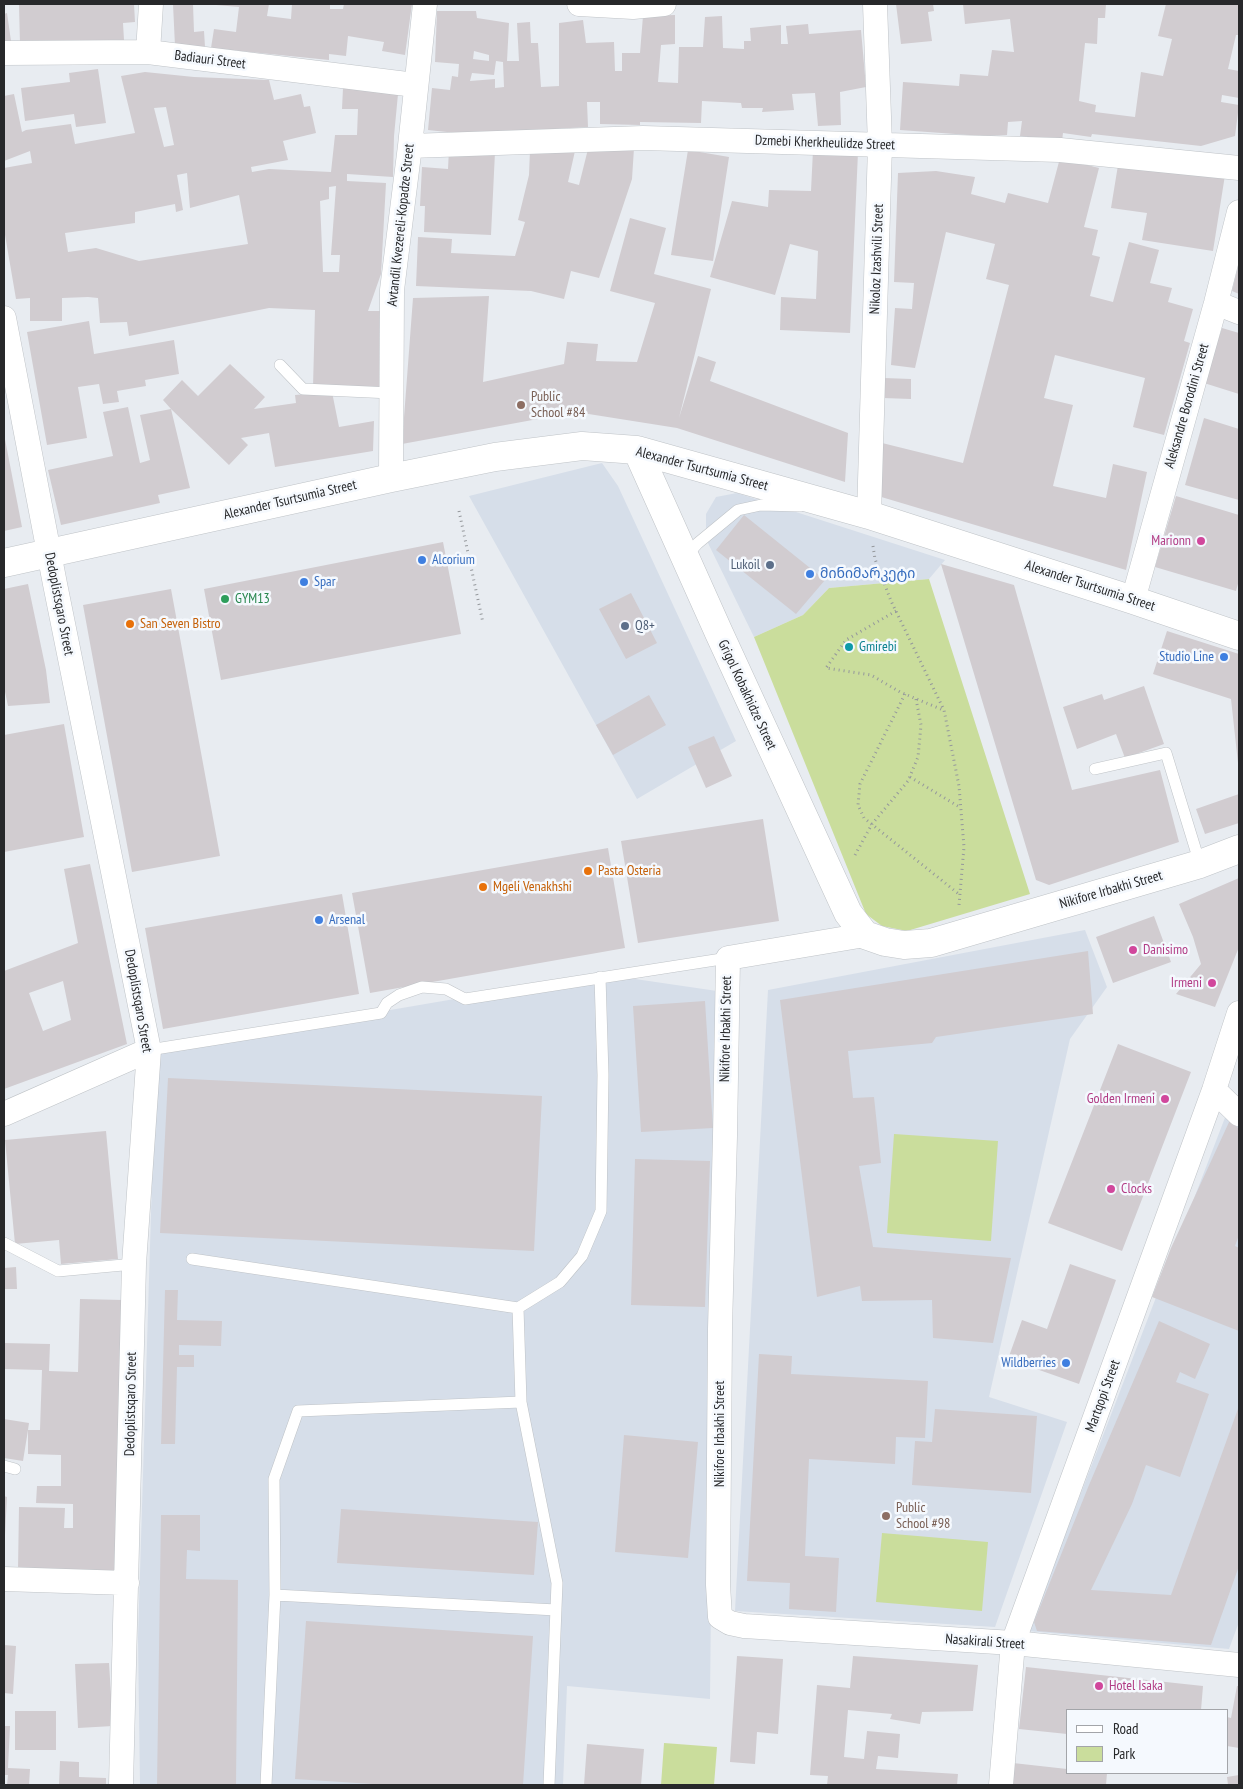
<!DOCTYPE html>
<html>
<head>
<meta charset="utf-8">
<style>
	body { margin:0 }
	#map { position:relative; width:1243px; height:1789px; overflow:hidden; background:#e8ecf1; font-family:"PT Sans Narrow",sans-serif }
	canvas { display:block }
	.frame { position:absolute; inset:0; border:5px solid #27282a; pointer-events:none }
	.legend { position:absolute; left:1066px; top:1709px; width:162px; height:65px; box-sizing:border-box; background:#f5f9fe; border:1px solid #a3a5a9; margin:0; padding:6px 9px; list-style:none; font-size:15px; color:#27282a }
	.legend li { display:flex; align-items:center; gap:10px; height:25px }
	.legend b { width:25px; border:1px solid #a3a5a9 }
</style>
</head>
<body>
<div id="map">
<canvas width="1243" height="1789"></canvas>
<div class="frame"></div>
<ul class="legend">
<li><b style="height:6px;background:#fff"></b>Road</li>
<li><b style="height:14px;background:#cadd9c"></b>Park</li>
</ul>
</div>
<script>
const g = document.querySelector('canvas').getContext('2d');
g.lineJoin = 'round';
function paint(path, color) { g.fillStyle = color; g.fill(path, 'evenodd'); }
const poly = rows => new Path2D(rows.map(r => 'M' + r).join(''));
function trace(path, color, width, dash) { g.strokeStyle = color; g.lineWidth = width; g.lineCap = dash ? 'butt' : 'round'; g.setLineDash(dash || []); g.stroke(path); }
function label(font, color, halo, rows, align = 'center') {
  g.font = font + ' "PT Sans Narrow","Noto Sans Georgian",sans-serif'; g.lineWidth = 5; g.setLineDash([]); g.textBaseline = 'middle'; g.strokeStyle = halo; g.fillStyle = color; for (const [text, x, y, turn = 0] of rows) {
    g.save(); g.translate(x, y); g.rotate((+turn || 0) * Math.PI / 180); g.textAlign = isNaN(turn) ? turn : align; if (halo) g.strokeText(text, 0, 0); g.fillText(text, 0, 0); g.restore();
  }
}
paint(poly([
	[602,463,618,486,736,741,637,799,469,496],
	[737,493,945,560,929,579,829,588,803,615,754,637,706,539,706,514,716,497],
	[1085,930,1107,987,1070,1039,989,1397,1067,1422,995,1627,735,1611,768,990],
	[601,974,717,991,710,1699,567,1686,563,1785,140,1785,138,1638,156,1050],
	[1226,1115,1239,1128,1239,1622,1229,1649,1028,1631]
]), '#d6dee9');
paint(poly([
	[929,579,1030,894,907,931,882,926,866,914,754,637,803,615,829,588],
	[894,1134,998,1141,991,1241,887,1233],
	[882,1533,988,1542,982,1611,876,1602],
	[664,1743,717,1747,714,1785,661,1785]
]), '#cadd9c');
paint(poly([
	[34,4,134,4,135,22,123,23,124,40,20,44,19,5],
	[173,4,193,4,194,32,204,31,205,47,175,46],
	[216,4,269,4,267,16,291,19,292,4,330,4,330,9,343,9,344,4,412,4,405,55,382,51,384,42,348,36,346,56,329,54,329,60,211,48,214,29,236,32,239,7,216,5],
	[896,4,933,4,934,11,928,12,932,41,901,44],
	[963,4,1106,4,1105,18,1098,18,1097,44,1085,43,1079,101,1096,105,1095,112,1135,117,1141,72,1163,76,1172,39,1158,36,1166,4,1239,4,1239,35,1236,35,1228,69,1239,71,1239,98,1222,95,1221,102,1239,105,1235,136,1201,146,1092,134,1091,137,1063,133,1062,141,1020,136,1022,121,1008,122,1007,135,983,136,900,130,903,82,959,86,960,74,988,76,992,50,1014,52,1010,19,965,24],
	[437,11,476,11,477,18,509,23,507,61,519,61,517,23,530,22,531,43,538,43,541,87,559,86,559,23,583,20,586,43,614,42,615,71,622,71,622,53,640,53,643,16,675,15,675,44,661,45,658,82,678,83,679,47,703,47,705,17,722,16,723,48,744,49,744,41,751,41,750,28,781,25,781,44,788,44,786,26,808,24,809,34,861,30,866,87,840,92,841,125,818,126,815,93,792,94,794,110,762,112,763,108,742,108,741,103,702,101,701,123,640,122,640,125,600,124,600,102,587,102,588,127,466,134,428,130,432,88,450,90,452,76,458,77,459,64,435,62],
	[474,51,489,55,489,61,473,59],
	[496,61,503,62,504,87,495,88,495,79,470,81,472,73,494,75],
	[7,13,11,41,4,42,4,14],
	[98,69,106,123,76,127,74,114,25,121,21,88,70,82,69,73],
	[145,72,194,77,269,80,274,100,301,94,304,107,310,106,316,133,283,141,288,160,251,167,252,172,269,169,331,172,335,135,357,135,358,109,342,109,343,88,398,94,394,136,393,177,347,174,347,181,386,183,381,274,368,311,380,311,379,388,313,387,315,310,269,308,129,336,127,322,100,323,98,298,88,297,62,298,62,321,30,321,30,298,16,299,4,229,4,168,32,163,30,151,4,161,4,96,14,94,22,132,26,130,71,124,75,144,135,133,121,76],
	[166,107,174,145,164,147,154,108],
	[187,173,190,208,239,195,248,244,139,261,96,248,68,252,65,233,135,223,135,212,175,204,176,212,183,210,177,175],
	[336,186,331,255,340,255,339,272,323,272,320,201,329,199,329,187],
	[634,148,632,179,599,278,571,271,564,299,531,291,416,286,418,237,452,239,451,253,515,256,525,222,518,220,529,175,530,150,575,151,568,182,579,185,588,149],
	[449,149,495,152,491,235,424,232,425,206,420,206,422,167,448,169],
	[688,150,729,157,713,261,671,255],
	[813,150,858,152,850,333,780,330,781,297,816,299,818,251,790,244,775,295,710,277,732,201,768,207,769,190,811,191],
	[1060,158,1099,168,1084,227,1098,230,1092,255,1100,257,1090,296,1113,302,1129,242,1159,250,1150,283,1172,288,1168,302,1193,309,1184,341,1190,343,1164,435,1133,427,1145,378,1055,355,1044,398,1073,405,1053,486,1106,498,1113,464,1147,472,1126,570,878,496,878,442,963,463,1009,285,986,279,995,244,946,232,915,368,891,365,895,308,912,309,914,283,894,282,898,173,936,171,975,177,971,194,1005,203,1008,193,1048,203],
	[1119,159,1225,175,1213,251,1142,240,1147,213,1111,208],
	[630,218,666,228,654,274,711,289,679,418,698,356,716,362,710,381,848,433,845,482,677,428,576,412,402,444,413,298,489,296,483,382,564,364,567,342,598,344,596,361,637,362,655,303,610,291],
	[1239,263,1239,294,1232,291],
	[89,321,94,354,174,340,179,374,145,380,146,386,117,391,119,402,103,404,99,384,78,387,87,438,47,445,27,332],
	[1222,328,1239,333,1239,394,1204,383],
	[230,364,265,397,254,409,296,403,295,395,332,392,339,427,374,421,373,451,275,467,269,433,241,438,248,445,229,465,171,409,190,488,158,495,160,503,61,525,48,470,113,456,103,412,128,407,140,463,150,460,140,415,171,409,163,400,182,380,198,396],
	[884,378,911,379,911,399,883,398],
	[1204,418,1239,429,1239,500,1185,485],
	[4,434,22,527,4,531],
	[1176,496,1239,515,1239,580,1236,591,1155,567],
	[744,515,825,580,796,614,716,550],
	[443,542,461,634,221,680,204,589],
	[941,564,1014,585,1072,790,1160,770,1179,842,1049,885,1036,880],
	[28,584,46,670,50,703,8,706,4,687,4,589],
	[171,589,220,856,132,872,83,605],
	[631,593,657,643,626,659,599,609],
	[1167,631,1239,654,1239,763,1238,763,1231,699,1153,674],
	[1144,686,1164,744,1125,758,1116,734,1077,749,1063,707,1102,694,1104,700],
	[649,695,666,725,613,755,596,725],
	[64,724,84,837,4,852,4,735],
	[714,736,732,776,706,788,688,747],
	[1239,794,1239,823,1205,834,1196,809],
	[763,819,779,921,638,943,621,841],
	[608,848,625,948,370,993,352,893],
	[90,864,127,1044,4,1089,4,971,78,943,64,869],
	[63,981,71,1020,43,1031,29,993],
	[1239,878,1239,947,1215,1007,1176,994,1201,964,1193,937,1179,904],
	[342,894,359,994,163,1029,145,928],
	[1154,916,1171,962,1113,983,1096,937],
	[1088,951,1093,1014,936,1037,932,1043,848,1051,853,1098,874,1097,881,1163,859,1166,873,1247,1011,1258,993,1343,933,1338,932,1300,862,1301,860,1286,817,1297,780,1000],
	[705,1001,713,1128,641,1132,633,1006],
	[1118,1044,1191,1072,1122,1251,1048,1223],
	[168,1078,542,1096,534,1251,160,1233],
	[1230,1120,1239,1129,1239,1235,1235,1246,1239,1248,1239,1331,1152,1297,1171,1248],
	[106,1131,118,1259,61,1264,59,1240,15,1244,5,1140],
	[635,1159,710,1161,705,1307,631,1305],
	[1070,1264,1116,1280,1079,1384,1008,1359,1022,1320,1047,1329],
	[16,1267,17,1289,4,1289,4,1268],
	[165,1290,178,1290,177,1320,222,1321,221,1346,179,1345,179,1355,194,1355,194,1367,177,1367,175,1444,161,1444],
	[80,1299,123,1300,115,1576,18,1569,19,1507,65,1508,64,1528,73,1528,73,1504,36,1503,37,1486,61,1486,61,1455,28,1454,28,1430,23,1461,4,1458,4,1419,29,1423,28,1430,40,1430,42,1370,4,1369,4,1343,50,1344,49,1371,78,1372],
	[1159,1321,1210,1344,1195,1379,1180,1372,1176,1382,1209,1394,1180,1477,1146,1465,1132,1504,1091,1590,1171,1595,1239,1406,1239,1566,1211,1645,1037,1631,1034,1622,1089,1485],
	[759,1354,792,1356,791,1374,928,1381,925,1438,896,1437,895,1464,809,1459,805,1556,839,1558,836,1612,789,1609,790,1583,747,1581],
	[935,1409,1037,1416,1031,1493,912,1485,915,1441,932,1442],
	[624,1435,698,1442,688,1558,615,1552],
	[4,1496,7,1497,5,1535,4,1535],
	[341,1509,538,1522,534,1575,337,1563],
	[161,1515,200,1515,200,1551,187,1550,186,1579,238,1580,236,1785,157,1785],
	[306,1621,533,1636,523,1785,388,1785,295,1779],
	[4,1645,16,1646,13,1694,4,1693],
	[737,1656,783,1659,778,1734,757,1732,755,1764,730,1762],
	[853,1656,978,1665,973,1711,922,1712,920,1724,890,1719,892,1714,848,1710,844,1757,864,1759,867,1731,900,1734,898,1758,878,1756,876,1769,958,1774,957,1785,827,1785,828,1776,810,1775,817,1685,850,1688],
	[109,1663,113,1726,78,1728,75,1664],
	[1026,1667,1203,1686,1201,1710,1067,1710,1067,1734,1019,1729],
	[1237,1686,1239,1686,1239,1748,1227,1746,1227,1717,1231,1718],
	[15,1711,56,1711,56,1750,15,1750],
	[4,1726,10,1726,8,1768,30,1769,29,1785,7,1785,8,1775,4,1775],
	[587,1744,644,1749,641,1785,584,1785],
	[60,1761,79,1762,79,1777,106,1778,106,1785,59,1785],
	[1013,1763,1067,1769,1067,1773,1107,1773,1106,1785,1011,1785],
	[1239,1775,1239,1785,1228,1785,1227,1777]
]), '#d1ccd0');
const service = poly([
	[280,365,303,389,391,393],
	[685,557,698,543,738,510,761,505,800,506],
	[1095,769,1166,753,1200,864],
	[149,1050,381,1013,387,1003,399,995,422,987,446,989,465,999,728,958],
	[4,1243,58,1271,134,1264],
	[192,1259,518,1308,560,1282,582,1256,601,1211,603,1075,600,977],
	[518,1308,521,1402,557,1583,549,1785],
	[4,1466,15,1469],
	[275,1595,556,1610],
	[266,1785,275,1595,274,1479,298,1411,521,1402]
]);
const minor = poly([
	[579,4,633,7,664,4],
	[148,52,151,4],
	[4,53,148,52,415,85],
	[410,146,643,138,1060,150,1239,168],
	[1216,303,1239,312],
	[4,318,55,584,149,1050,134,1264,121,1785],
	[391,478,392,290,410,146,425,4],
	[869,515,880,145,875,4],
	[1133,600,1216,303,1239,212],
	[865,935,728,958,725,1136,720,1329,718,1585,720,1617,730,1623,744,1626,1013,1643,1239,1665],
	[1214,1090,1239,1114],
	[4,1114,149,1050],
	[4,1579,127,1583],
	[1001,1785,1013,1643,1214,1090,1239,1013]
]);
const tertiary = poly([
	[637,450,719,633,848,913,865,935,885,942,904,945,931,943,1200,864,1239,849],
	[4,563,391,478,495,457,582,446,637,450,869,515,1133,600,1239,636]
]);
trace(service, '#bfc3c7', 12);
trace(minor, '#bfc3c7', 25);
trace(tertiary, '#bfc3c7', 29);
trace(poly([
	[459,511,483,623],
	[873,546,875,559,891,601,944,710,959,786,964,847,959,905],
	[896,611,846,640,826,668,871,675,900,692,943,710],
	[905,694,860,784,858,805,864,818,960,895],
	[910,777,961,808],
	[855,855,872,824,908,781,918,757,921,725,916,699]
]), '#95989c', 3, [1, 4]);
trace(service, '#fff', 11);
trace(minor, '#fff', 24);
trace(tertiary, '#fff', 28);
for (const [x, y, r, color] of [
	[521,405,5,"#8d6e63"],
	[1201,541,5,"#d1479c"],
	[422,560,5,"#3f7fe0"],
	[770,565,5,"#5c6f8a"],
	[810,574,5,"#3f7fe0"],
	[304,582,5,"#3f7fe0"],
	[225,599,5,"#2e9e5b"],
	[130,624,5,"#e8710a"],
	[625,626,5,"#5c6f8a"],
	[849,647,5,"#0f9aa8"],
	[1224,657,5,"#3f7fe0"],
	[588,871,5,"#e8710a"],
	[483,887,5,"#e8710a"],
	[319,920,5,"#3f7fe0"],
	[1133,950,5,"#d1479c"],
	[1212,983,5,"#d1479c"],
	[1165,1099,5,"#d1479c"],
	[1111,1189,5,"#d1479c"],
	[1066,1363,5,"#3f7fe0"],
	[886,1516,5,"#8d6e63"],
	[1099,1686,5,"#d1479c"]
]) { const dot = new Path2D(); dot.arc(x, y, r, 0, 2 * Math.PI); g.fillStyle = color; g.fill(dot); trace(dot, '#f5f9fe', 2); }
label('14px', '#27282a', '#f5f9fe', [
	["Badiauri Street",210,60,7],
	["Dzmebi Kherkheulidze Street",825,143,2],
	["Avtandil Kvezereli-Kopadze Street",401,225,-84],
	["Nikoloz Izashvili Street",877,259,-88],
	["Aleksandre Borodini Street",1187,406,-74],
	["Alexander Tsurtsumia Street",702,469,15],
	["Alexander Tsurtsumia Street",290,500,-13],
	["Alexander Tsurtsumia Street",1090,586,18],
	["Dedoplistsqaro Street",59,604,79],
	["Grigol Kobakhidze Street",747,695,65],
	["Nikifore Irbakhi Street",1111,890,-16],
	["Dedoplistsqaro Street",138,1001,80],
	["Nikifore Irbakhi Street",726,1029,-89],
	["Martqopi Street",1103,1396,-70],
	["Dedoplistsqaro Street",131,1404,-89],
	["Nikifore Irbakhi Street",720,1434,-90],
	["Nasakirali Street",985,1642,4]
]);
label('14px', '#785e54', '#f5f9fe', [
	["Public",531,397],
	["School #84",531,413],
	["Public",896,1508],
	["School #98",896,1524]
], 'left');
label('14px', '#b23c85', '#f5f9fe', [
	["Marionn",1191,541],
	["Danisimo",1143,950,"left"],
	["Irmeni",1202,983],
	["Golden Irmeni",1155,1099],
	["Clocks",1121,1189,"left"],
	["Hotel Isaka",1109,1686,"left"]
], 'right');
label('14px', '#366cbe', '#f5f9fe', [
	["Alcorium",432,560],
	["მინიმარკეტი",820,574],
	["Spar",314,582],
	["Studio Line",1214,657,"right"],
	["Arsenal",329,920],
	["Wildberries",1056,1363,"right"]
], 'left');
label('14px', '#4e5e75', '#f5f9fe', [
	["Lukoil",760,565],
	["Q8+",635,626,"left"]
], 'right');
label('14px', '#27864d', '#f5f9fe', [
	["GYM13",235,599]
], 'left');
label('14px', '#c56008', '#f5f9fe', [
	["San Seven Bistro",140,624],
	["Pasta Osteria",598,871],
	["Mgeli Venakhshi",493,887]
], 'left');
label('14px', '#0d838f', '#f5f9fe', [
	["Gmirebi",859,647]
], 'left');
</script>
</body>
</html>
